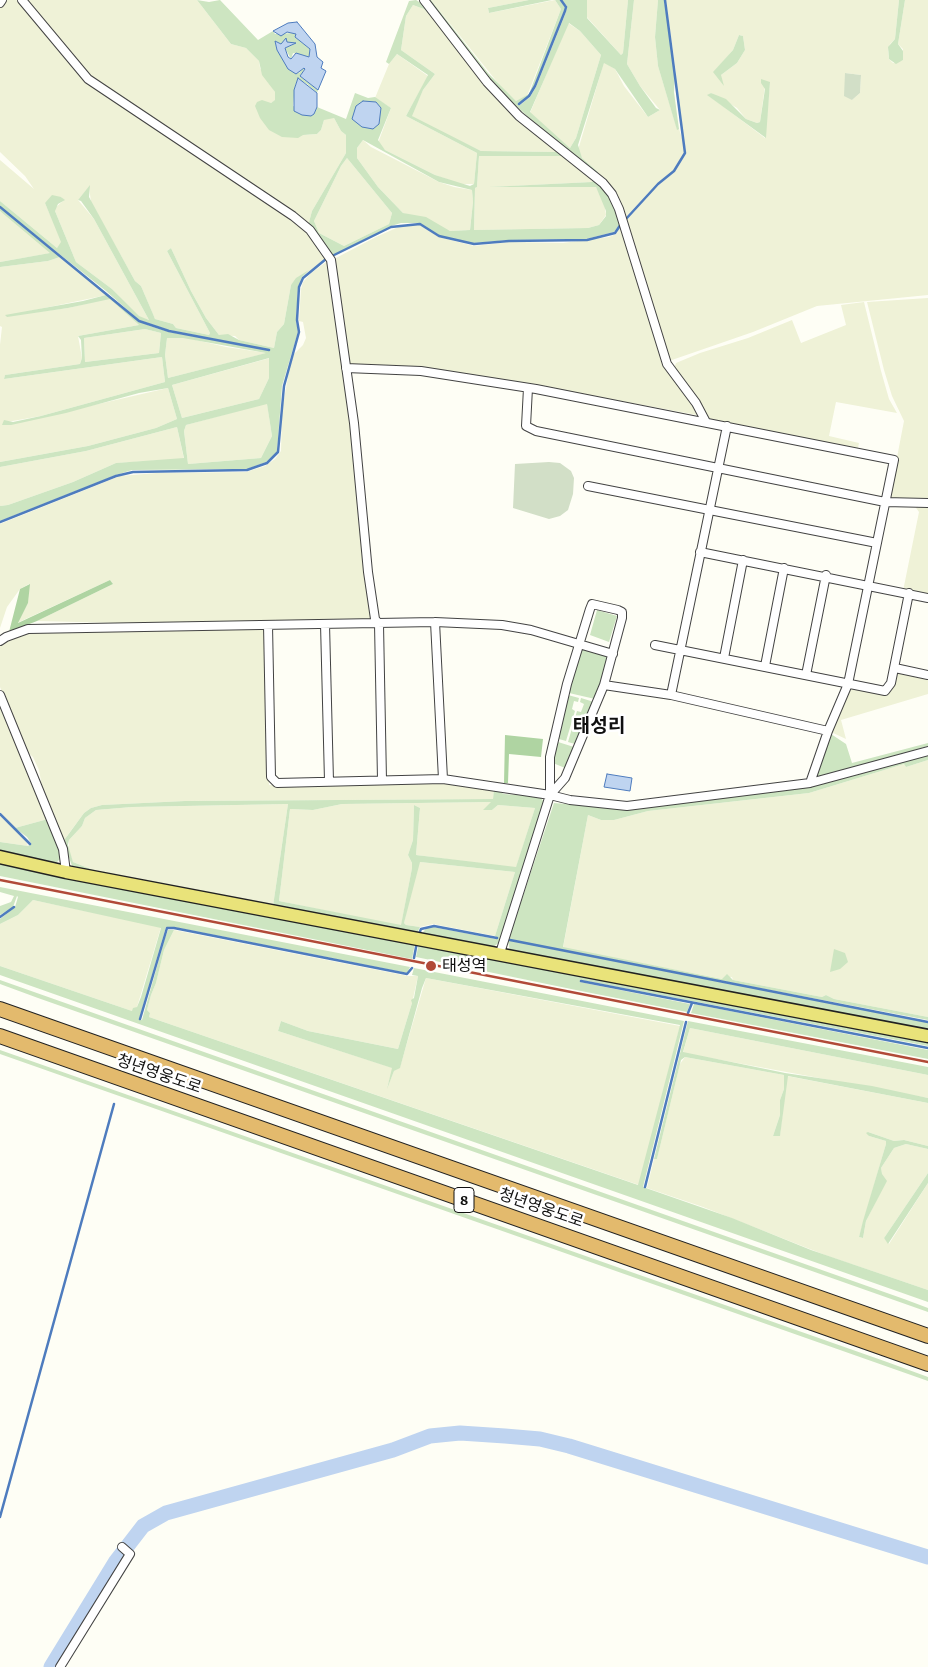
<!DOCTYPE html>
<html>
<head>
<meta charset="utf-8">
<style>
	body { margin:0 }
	canvas { display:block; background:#fefef5 }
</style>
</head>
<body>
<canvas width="928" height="1667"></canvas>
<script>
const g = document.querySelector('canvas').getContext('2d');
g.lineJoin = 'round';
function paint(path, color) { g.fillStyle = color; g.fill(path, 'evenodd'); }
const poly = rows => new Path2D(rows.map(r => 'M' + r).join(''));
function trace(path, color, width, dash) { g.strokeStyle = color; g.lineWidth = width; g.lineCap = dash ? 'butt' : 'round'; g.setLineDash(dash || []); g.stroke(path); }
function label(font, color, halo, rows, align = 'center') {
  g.font = font + ' "Crimson Pro","Noto Sans KR",serif'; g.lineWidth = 5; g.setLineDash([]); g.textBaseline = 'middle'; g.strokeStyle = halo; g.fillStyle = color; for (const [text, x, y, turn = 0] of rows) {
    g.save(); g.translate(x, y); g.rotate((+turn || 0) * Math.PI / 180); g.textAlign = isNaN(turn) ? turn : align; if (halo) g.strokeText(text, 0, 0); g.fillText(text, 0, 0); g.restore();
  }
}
paint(poly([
	[4,0,20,0,85,78,205,158,312,235,328,257,291,285,284,324,277,332,274,348,239,340,235,336,219,335,206,318,191,291,171,248,167,251,210,333,209,335,176,328,173,324,155,319,141,286,135,281,91,202,89,187,78,200,94,219,149,320,139,317,112,289,76,262,55,211,55,208,64,200,61,197,45,203,62,242,57,248,0,201,0,160,34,189,25,176,0,152,0,4],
	[24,0,197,0,231,44,246,48,259,61,260,68,275,92,276,100,271,103,257,102,303,135,317,134,321,130,324,120,327,118,334,118,341,131,346,135,346,153,312,211,308,226,92,78],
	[431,0,529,0,488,8,489,13,555,0,561,9,527,96,516,101,502,88],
	[587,0,628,0,623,53,621,55,585,15],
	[634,0,658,0,655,37,658,66,677,129,679,129,685,147,684,153,673,171,651,190,625,218,597,174,598,172,582,158,578,150,604,62,615,69,624,86,648,117,660,110,640,86,627,64],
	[666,0,899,0,895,39,890,44,888,51,889,59,893,63,903,60,903,49,898,44,905,0,928,0,928,295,817,306,753,332,669,361,626,220,652,191,674,172,686,153,676,92,676,73],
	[739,35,743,36,745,50,737,63,721,75,714,72,733,50],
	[845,73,861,75,860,93,852,100],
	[770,82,765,138,708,95,711,93,724,100,737,108,746,119,757,123,760,122,765,86],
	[413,5,424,9,439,24,452,41,558,152,481,151,415,119,411,115,423,90,435,74,401,50,406,16],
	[568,23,580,31,601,55,576,138,570,148,530,113],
	[397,54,428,76,406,116,477,153,474,184,460,184,435,175,385,150,378,143,391,108,375,98,389,64],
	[363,140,371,147,439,182,454,187,472,190,473,202,470,230,450,231,403,213,378,187,357,158,357,148],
	[479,156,563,156,594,179,592,182,491,187,596,187,604,201,606,215,599,225,588,228,474,230,475,188,477,187],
	[347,158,392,213,389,224,344,246,319,233,314,221,341,166],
	[0,211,11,218,51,253,0,262],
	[622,224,659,347,700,413,697,415,534,385,351,365,347,363,334,259,376,237,403,225,420,225,439,237,474,246,509,242,563,243,609,237,616,234],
	[60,257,105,292,107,295,6,316,68,308,110,298,139,325,78,336,82,358,80,364,5,375,4,379,162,357,165,382,41,416,7,422,7,425,168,388,177,419,156,428,88,446,0,462,0,345,2,327,0,326,0,267,48,261],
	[329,260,374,620,160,624,37,621,113,584,110,580,17,623,28,603,29,584,20,589,7,607,0,628,0,524,120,476,157,473,246,472,265,466,275,459,281,451,282,410,290,366,294,354,303,345,306,338,303,322,299,321,301,289,303,282,311,273],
	[928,298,928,501,889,499,904,421,892,396,884,370,867,302],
	[864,302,881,371,889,399,897,413,836,402,829,436,859,443,858,448,710,420,706,417,697,397,674,368,676,363,700,353,748,338,792,320,801,343,846,325,841,305],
	[145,329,161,333,159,353,85,362,84,338],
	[183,337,226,347,267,353,168,378,165,355,167,338],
	[270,358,269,378,259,399,182,418,172,385],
	[267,403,272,436,261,458,188,464,184,431,186,425],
	[177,427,184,459,116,463,73,482,8,505,0,506,0,467,86,451],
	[914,505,928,505,928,596,903,591,919,512],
	[264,628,269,785,445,783,494,789,493,799,185,801,102,805,91,808,84,813,67,836,65,846,43,792,39,770,33,757,25,750,0,687,0,646,26,631],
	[897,672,928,677,928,694,841,720,846,739,831,732,850,690,853,688,890,692],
	[0,701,48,819,15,828,0,812],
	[928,760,928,1017,834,999,826,995,822,997,733,980,732,977,723,979,563,948,588,815,601,820,614,820,648,811,809,793,904,764,906,767],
	[492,802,484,810,492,810,498,805,535,808,516,868,416,855,420,808,414,805,413,840,408,855,412,863,412,868,401,926,279,901,290,809,313,810,342,804],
	[288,804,273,906,98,872,73,862,69,851,69,840,82,826,85,818,96,810,132,807],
	[0,816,25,839,28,846,0,842],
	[420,862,515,872,495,936,433,924,420,927,406,925,404,923,417,864],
	[33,900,161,927,137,1007,132,1011,0,966,0,924,18,915],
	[174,930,408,976,418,976,412,1003,398,1049,308,1031,281,1021,278,1031,393,1068,387,1088,394,1071,400,1067,426,978,680,1026,639,1185,149,1017,150,1013,147,1010,151,995,156,983,164,950],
	[690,1028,928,1075,928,1098,683,1053],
	[685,1057,784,1075,784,1089,780,1100,780,1115,773,1136,780,1135,787,1076,928,1103,928,1146,904,1140,894,1141,868,1132,869,1136,886,1141,886,1144,859,1237,863,1238,866,1221,883,1187,881,1168,894,1148,906,1144,928,1149,928,1173,884,1238,889,1244,928,1183,928,1290,825,1255,703,1207,647,1188,654,1159,657,1159,680,1064]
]), '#eff2d7');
paint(poly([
	[197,0,209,2,220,0,258,40,273,31,275,34,294,33,297,34,295,37,310,49,309,57,293,53,291,59,285,48,292,45,292,43,281,44,275,41,277,50,299,73,303,68,305,69,300,76,318,90,317,93,307,84,298,79,295,86,293,106,314,114,317,107,346,119,355,93,368,98,375,97,391,108,378,140,385,150,435,175,470,186,474,184,477,153,406,116,428,75,397,54,389,64,386,62,409,1,416,0,424,5,439,24,424,9,413,5,406,16,401,50,435,74,423,90,412,116,481,151,558,152,563,156,479,156,477,187,475,188,474,230,588,228,599,225,606,216,606,211,596,187,489,187,592,182,594,179,613,201,621,223,614,232,586,239,509,240,473,243,439,236,420,223,401,223,391,226,332,256,308,226,312,211,346,153,346,135,341,131,334,118,324,120,321,130,317,134,303,135,298,138,282,137,269,130,260,118,255,106,257,102,262,100,271,103,275,100,275,92,262,75,259,61,246,48,231,44],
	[363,140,439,182,472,190,473,202,470,230,450,231,426,217,403,213,378,187,357,158,357,148],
	[347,158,392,213,389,224,344,246,319,233,314,221,341,166],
	[427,0,431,0,488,73,516,101,529,94,561,9,555,0,560,0,565,7,564,11,534,86,529,96,519,103,520,105,530,97,536,87,566,12,567,6,562,0,587,0,587,18,621,55,623,53,628,0,634,0,627,64,640,86,656,108,660,110,648,117,615,69,604,63,578,145,582,158,598,172,597,174,528,117,487,78],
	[569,23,580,31,601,55,576,138,570,148,530,112],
	[529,0,552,0,489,13,488,8],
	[658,0,664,0,675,73,674,92,679,129,677,130,658,66,655,37],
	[899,0,905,0,898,44,903,51,903,60,896,64,889,59,888,47,895,39],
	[739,35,743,36,745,50,737,63,721,75,724,86,713,72,733,50],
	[761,79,770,82,766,138,707,95,711,93,726,99,746,119,757,123,760,122,765,89,761,83],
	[90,185,89,197,135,281,141,286,153,314,155,319,173,324,176,328,209,335,210,333,167,251,171,248,191,291,206,318,219,335,228,334,239,340,274,348,277,332,284,324,291,285,296,278,309,270,302,277,298,287,296,320,298,332,282,386,277,452,266,462,247,469,132,470,116,475,0,521,0,506,8,505,73,482,116,463,184,458,177,427,86,451,0,467,0,462,88,446,156,428,177,419,168,388,139,393,66,413,11,425,2,425,4,420,13,422,41,416,165,382,162,357,4,379,5,375,80,364,82,358,81,340,78,336,139,325,110,299,68,308,7,317,5,315,83,301,106,295,105,292,139,321,150,326,169,332,271,350,169,330,139,320,106,291,0,207,0,201,57,248,61,242,45,203,52,195,61,197,65,200,58,204,55,211,76,262,112,289,139,316,149,320,94,219,81,201,78,200],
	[145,329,161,333,159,353,85,362,84,338],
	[167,338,183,338,266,353,168,378,165,355],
	[269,358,269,378,259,399,182,418,172,385],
	[267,404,272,436,261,458,188,464,184,431,186,425],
	[0,208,23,225,60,257,48,261,0,267,0,262,50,253,0,211],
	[597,610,617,616,609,642,590,635],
	[581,648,609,657,595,699,569,693],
	[568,695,579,698,578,702,574,701,572,709,575,711,566,741,559,739],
	[581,698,594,702,575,744,568,742,577,711,581,712,584,704,580,702],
	[831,734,846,744,852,763,928,743,928,746,842,772,818,777,816,774],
	[558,742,574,747,565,768,553,763],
	[928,753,928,760,906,767,904,764,809,793,648,811,614,820,601,820,588,815,563,947,722,979,727,974,733,980,822,997,826,995,834,999,928,1017,928,1020,511,941,928,1022,928,1031,510,951,508,941,554,803,624,809,813,786],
	[494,789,504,794,540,797,544,802,501,941,492,948,421,935,427,927,433,927,496,939,498,938,495,936,515,872,420,862,404,923,406,925,420,927,417,933,273,906,288,804,132,807,96,810,85,818,82,826,69,840,68,845,73,862,98,872,72,866,65,846,65,839,84,813,91,808,102,805,185,801,493,799],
	[491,802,483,810,492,810,498,805,535,808,516,867,416,855,420,808,414,805,413,840,408,855,412,863,412,868,401,925,279,901,290,809,313,810,342,804],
	[48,819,60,845,61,858,55,864,0,852,0,842,28,846,31,843,27,837,15,828],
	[0,862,415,943,412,959,0,876],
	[0,887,410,967,407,973,174,927,166,927,139,1019,142,1020,165,938,168,930,174,930,164,950,156,983,151,995,147,1010,150,1013,149,1017,638,1185,680,1025,426,978,422,988,400,1068,394,1071,387,1089,392,1068,278,1031,281,1021,308,1031,398,1049,412,1003,411,1000,414,998,418,976,412,975,414,968,684,1021,643,1187,732,1218,811,1250,928,1290,928,1302,0,975,0,966,132,1011,133,1008,137,1007,141,997,161,928,33,900,18,915,0,924,0,919,15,907,18,897,17,896,13,907,0,915,0,906,11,902,14,896,0,892],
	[419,943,928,1041,928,1046,581,980,580,982,690,1004,687,1012,576,990,416,957],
	[834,949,845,953,848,962,840,969,830,972],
	[0,980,904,1299,928,1308,928,1312,38,998,0,984],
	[694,1004,928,1050,928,1059,691,1013],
	[688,1021,928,1067,928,1075,690,1028,683,1052,785,1073,872,1086,928,1098,928,1103,788,1076,780,1136,773,1136,780,1115,780,1100,784,1089,784,1075,685,1057,681,1060,657,1159,654,1159],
	[0,1050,887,1362,928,1377,928,1381,0,1054],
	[868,1132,894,1141,904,1140,928,1146,928,1149,906,1144,894,1148,881,1168,882,1174,887,1181,866,1221,863,1238,859,1237,863,1221,886,1144,886,1141,869,1136,866,1133],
	[928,1173,928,1183,888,1244,884,1238]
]), '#cde5c1');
paint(poly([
	[110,580,113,584,37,621,9,632,20,589,30,584,28,603,18,623],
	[505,735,543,739,541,757,509,754,508,783,504,783]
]), '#afd4a2');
paint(poly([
	[845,73,861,75,860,93,852,100,844,96],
	[549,462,560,463,571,471,574,478,573,494,568,510,560,516,549,519,513,508,515,464]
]), '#d2dfc7');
const water = poly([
	[297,22,315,44,317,57,323,62,321,68,326,71,318,90,300,76,305,69,304,68,296,74,288,69,277,50,275,41,281,44,286,38,287,42,296,43,285,48,288,57,291,59,296,53,309,57,310,49,295,37,296,34,287,32,281,36,273,31,288,23,297,22],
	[298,78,317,93,317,107,314,114,311,116,302,115,294,111,294,90,298,78],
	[363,101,376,102,381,108,379,124,373,129,362,127,352,119,356,106,363,101],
	[607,774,632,778,630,791,604,787,607,774]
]);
paint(water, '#bfd4f0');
trace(water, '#4e7cbe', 1);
trace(poly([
	[519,104,529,96,535,86,565,11,566,7,561,0],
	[0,207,139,321,169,331,269,350],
	[625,220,658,184,674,171,685,153,665,0],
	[0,522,116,476,133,472,247,470,267,463,278,452,284,386,299,332,297,320,299,287,303,278,326,259,391,227,420,224,439,236,474,244,509,241,587,240,615,233,621,224],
	[0,814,30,844],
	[0,917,14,907],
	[419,934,421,929,434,926,497,938],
	[510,940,928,1022],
	[414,958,417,942],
	[581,981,928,1048],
	[688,1013,692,1003],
	[140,1019,167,928,174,928,407,974,412,968],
	[645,1187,686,1022],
	[0,1517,114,1104]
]), '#4e7cbe', 2.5);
trace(poly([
	[51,1667,116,1561,143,1526,166,1513,393,1450,430,1436,460,1433,505,1436,540,1439,569,1446,928,1557]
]), '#bfd4f0', 15);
const street = poly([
	[22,0,88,79,293,216,310,230,331,260,354,423,368,572,375,619,379,624,382,780],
	[424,0,487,82,519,116,603,183,612,194,619,209,667,364,696,403,706,422],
	[0,3,2,0],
	[346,368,421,371,536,389,894,460,848,684,828,731],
	[528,388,526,426,536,431,885,502,928,503],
	[588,486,877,543],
	[700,552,928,598],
	[435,622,443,779],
	[325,624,329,781],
	[268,625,271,777,277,783,443,779,550,795,570,800,627,806,810,783,928,751],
	[0,641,6,637,28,629,435,622,502,625,531,630,613,654],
	[655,645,885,691,891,683,909,593],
	[724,658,743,560],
	[765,666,784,568],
	[895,668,928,675],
	[806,675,826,575],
	[604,685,671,695,828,731,810,783],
	[0,695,63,849,66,872],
	[671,695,727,426],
	[500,953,550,795,565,778,604,685,622,618,622,612,618,610,592,604,590,609,567,684,550,757,550,795],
	[60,1667,125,1562,130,1554,122,1547]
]);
const primary = poly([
	[0,857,66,872,928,1036]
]);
const highway = poly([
	[0,1009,928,1336],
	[0,1036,928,1364]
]);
trace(street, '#434343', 10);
trace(primary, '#212121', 15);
trace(highway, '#212121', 16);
trace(street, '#fff', 8);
trace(primary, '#e9e37a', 12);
trace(highway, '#e3ba6d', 14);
trace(poly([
	[0,880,928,1062]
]), '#b14a38', 2.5);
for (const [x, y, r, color] of [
	[431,966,6,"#b14a38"]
]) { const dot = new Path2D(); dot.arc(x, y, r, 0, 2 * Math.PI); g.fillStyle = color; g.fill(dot); trace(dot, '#fff', 2); }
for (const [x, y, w] of [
	[464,1200,20]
]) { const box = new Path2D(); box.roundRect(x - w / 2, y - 12.5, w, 25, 4); g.fillStyle = '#fff'; g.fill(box); trace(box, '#101010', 1); }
label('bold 15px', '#101010', null, [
	["8",464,1200]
]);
label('16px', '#101010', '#fff', [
	["태성역",442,966]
], 'left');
label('16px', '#101010', '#fff', [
	["청년영웅도로",159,1074,19],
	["청년영웅도로",541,1208,19]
]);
label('bold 19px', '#101010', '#fff', [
	["태성리",599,726]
]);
</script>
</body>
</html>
